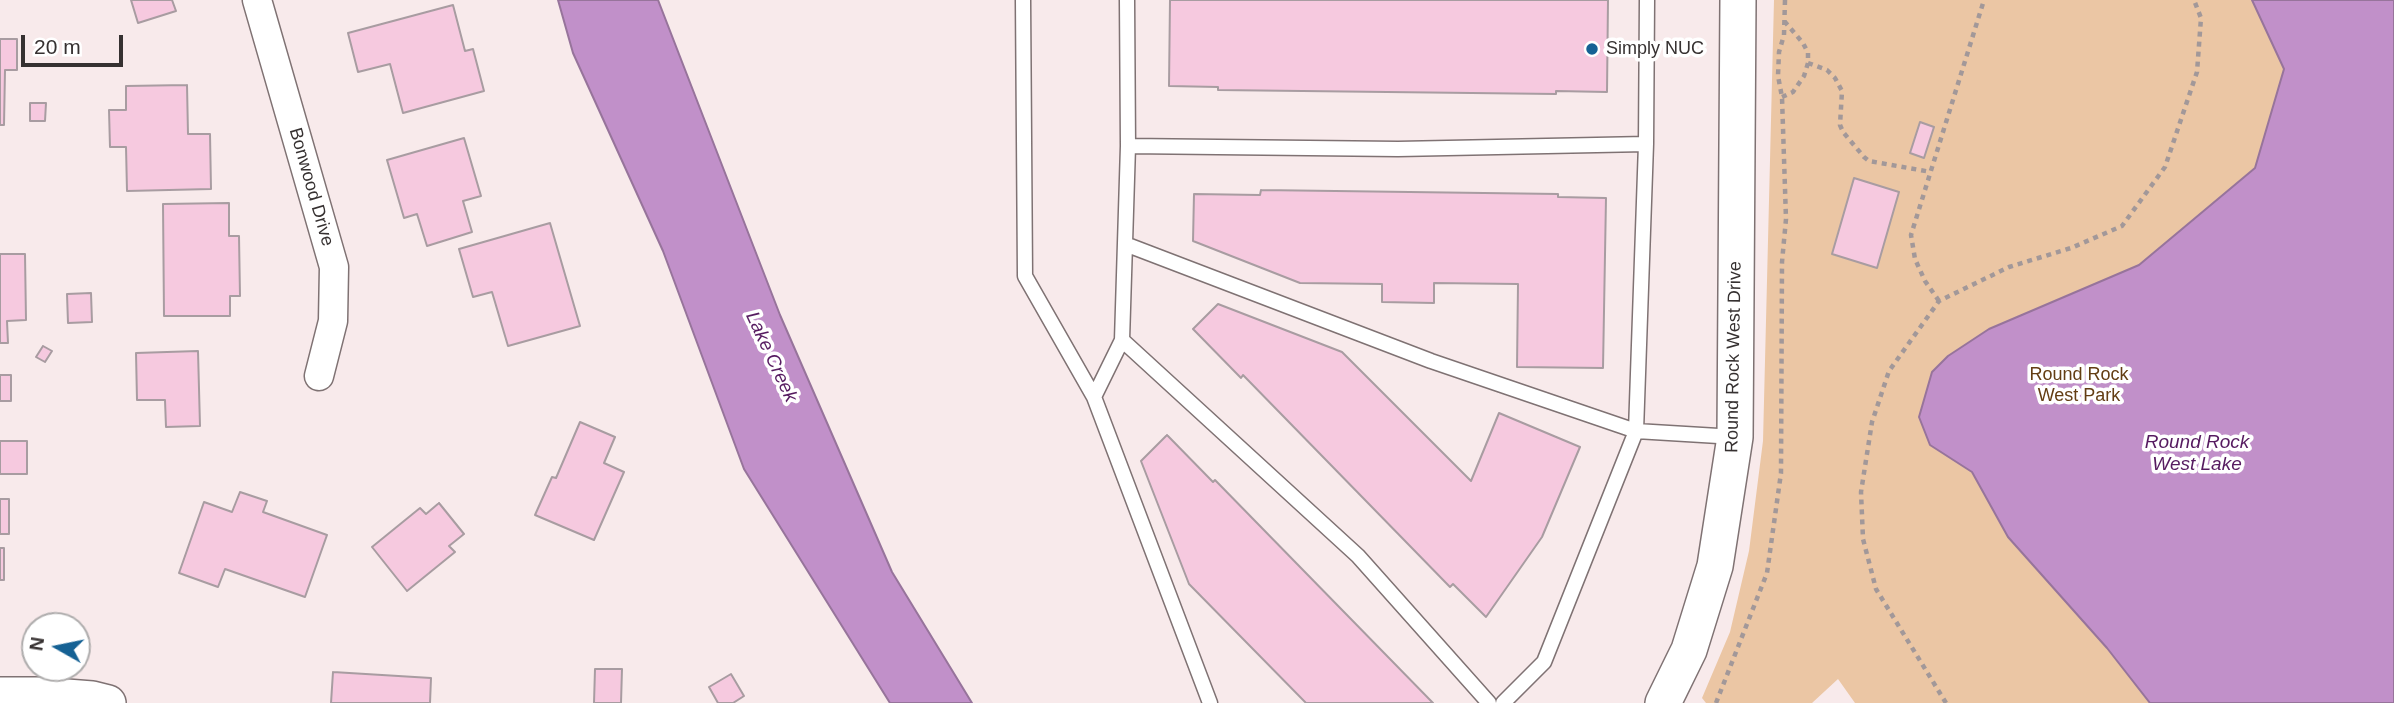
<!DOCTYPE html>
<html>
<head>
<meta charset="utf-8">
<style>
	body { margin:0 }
	#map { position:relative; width:2394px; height:703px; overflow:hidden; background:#f8eaeb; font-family:Helvetica,sans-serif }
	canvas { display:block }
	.north { position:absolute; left:21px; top:612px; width:70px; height:70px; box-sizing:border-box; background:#fff; border:2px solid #afadad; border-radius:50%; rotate:279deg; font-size:19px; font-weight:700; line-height:28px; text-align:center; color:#363131 }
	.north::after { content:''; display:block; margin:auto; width:24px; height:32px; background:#156194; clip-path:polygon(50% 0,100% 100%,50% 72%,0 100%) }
	.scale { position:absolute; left:21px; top:35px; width:102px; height:32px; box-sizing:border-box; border:4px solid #363131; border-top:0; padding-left:9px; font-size:21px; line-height:24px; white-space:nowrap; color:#363131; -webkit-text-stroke:5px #fff; paint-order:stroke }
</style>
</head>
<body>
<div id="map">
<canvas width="2394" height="703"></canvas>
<div class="north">N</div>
<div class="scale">20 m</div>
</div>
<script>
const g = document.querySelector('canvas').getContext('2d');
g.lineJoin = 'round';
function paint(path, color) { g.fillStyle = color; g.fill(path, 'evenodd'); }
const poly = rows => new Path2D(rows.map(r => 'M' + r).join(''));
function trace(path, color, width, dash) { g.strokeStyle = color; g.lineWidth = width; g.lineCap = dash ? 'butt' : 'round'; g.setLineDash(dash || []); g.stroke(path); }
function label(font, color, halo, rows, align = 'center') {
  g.font = font + ' Helvetica,sans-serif'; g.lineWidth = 7; g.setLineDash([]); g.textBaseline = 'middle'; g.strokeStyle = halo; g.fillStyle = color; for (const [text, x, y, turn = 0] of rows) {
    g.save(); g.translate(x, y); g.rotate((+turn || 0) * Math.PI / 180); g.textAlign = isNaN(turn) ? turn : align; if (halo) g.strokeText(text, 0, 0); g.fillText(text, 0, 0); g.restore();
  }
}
paint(poly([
	[1774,0,2394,0,2394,703,1855,703,1838,679,1812,703,1706,703,1702,698,1730,632,1749,551,1763,441]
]), '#ebc6a4');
const water = poly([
	[558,0,658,0,780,315,892,572,972,703,890,703,744,469,663,251,573,53,558,0],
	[2252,0,2394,0,2394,703,2150,703,2107,648,2008,537,1972,472,1930,445,1919,417,1932,372,1948,356,1989,329,2139,265,2255,168,2284,69,2252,0]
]);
paint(water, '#c190c9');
trace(water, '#97749b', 2);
const building = poly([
	[131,0,172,0,176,11,138,23,131,0],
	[1170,0,1608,0,1607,92,1556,91,1556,94,1218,90,1218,87,1169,86,1170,0],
	[453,5,465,51,473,49,484,91,403,113,390,64,358,72,348,33,453,5],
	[0,39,17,39,17,70,5,70,4,125,0,125,0,39],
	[187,85,188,134,210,134,211,189,127,191,126,147,110,147,109,110,126,110,126,86,187,85],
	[30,103,46,103,45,121,30,121,30,103],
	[1920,122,1934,127,1924,158,1910,153,1920,122],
	[464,138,481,196,463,201,472,232,427,246,417,214,404,218,387,160,464,138],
	[1854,178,1899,192,1877,268,1832,254,1854,178],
	[1261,190,1558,194,1558,197,1606,198,1603,368,1517,367,1518,284,1434,283,1434,303,1382,302,1382,284,1300,283,1193,241,1194,194,1260,195,1261,190],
	[229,203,229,236,239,236,240,296,230,296,230,316,164,316,163,204,229,203],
	[550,223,580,326,508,346,492,292,473,297,459,249,550,223],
	[0,254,25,254,26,320,7,321,8,343,0,343,0,254],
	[91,293,92,322,68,323,67,294,91,293],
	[1218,304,1342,352,1471,481,1499,413,1580,447,1542,537,1486,617,1453,584,1450,587,1243,375,1241,378,1193,329,1218,304],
	[43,346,52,351,45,362,36,357,43,346],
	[198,351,200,426,166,427,165,400,137,400,136,353,198,351],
	[0,375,11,375,11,401,0,401,0,375],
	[580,422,615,437,604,463,624,472,594,540,535,515,552,477,556,478,580,422],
	[1167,435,1213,482,1215,480,1433,703,1306,703,1189,584,1141,461,1167,435],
	[0,441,27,441,27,474,0,474,0,441],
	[240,492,267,501,263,512,327,535,305,597,225,569,218,587,179,573,204,502,232,512,240,492],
	[0,499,9,499,9,534,0,534,0,499],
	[439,503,464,534,449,546,455,552,407,591,372,547,420,508,426,514,439,503],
	[0,548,4,548,4,580,0,580,0,548],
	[595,669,622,669,621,703,594,703,595,669],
	[333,672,431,678,430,703,331,703,333,672],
	[731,674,744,696,733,703,718,703,709,687,731,674]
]);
paint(building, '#f6c9df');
trace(building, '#a89ca1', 2);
const service = poly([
	[1023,0,1025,276,1094,397],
	[1127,0,1128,146],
	[1646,144,1647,0],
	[1125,244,1431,361,1636,431,1735,437],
	[1122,340,1094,397,1210,703],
	[1489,703,1358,556,1122,340,1128,146,1398,149,1646,144,1636,431,1544,662,1503,703]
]);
const minor = poly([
	[257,0,334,267,333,321,319,376]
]);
const tertiary = poly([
	[0,695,41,695,92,699,108,703],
	[1663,703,1689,650,1715,566,1735,437,1738,0]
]);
trace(service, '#7f7273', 17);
trace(minor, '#7f7273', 31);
trace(tertiary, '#7f7273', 38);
trace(poly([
	[1808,63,1827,70,1835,78,1842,91,1840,125,1843,132,1864,157,1869,161,1931,172],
	[1782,97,1793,92,1804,76,1808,63,1808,53,1803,43,1785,22],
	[1939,301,1925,281,1915,259,1911,235,1984,0],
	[1716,703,1767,573,1781,473,1782,262,1786,219,1782,97,1778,76,1779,52,1784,35,1785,0],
	[1946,703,1876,589,1863,539,1861,492,1872,422,1889,371,1939,301,2009,267,2071,248,2122,226,2165,167,2197,72,2201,18,2194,0]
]), '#a29899', 4.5, [5, 5]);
trace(service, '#fff', 14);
trace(minor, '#fff', 28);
trace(tertiary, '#fff', 35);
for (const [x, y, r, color] of [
	[1592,49,7,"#156194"]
]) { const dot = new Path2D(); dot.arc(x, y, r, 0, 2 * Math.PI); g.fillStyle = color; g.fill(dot); trace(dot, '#fff', 2.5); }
label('18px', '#363131', '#fff', [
	["Simply NUC",1606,49]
], 'left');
label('18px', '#363131', '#fff', [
	["Bonwood Drive",311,187,74],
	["Round Rock West Drive",1734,357,-89]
]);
label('18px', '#633d13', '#fff', [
	["Round Rock",2079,375],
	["West Park",2079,396]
]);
label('italic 19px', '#561b60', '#fff', [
	["Lake Creek",771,357,65],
	["Round Rock",2197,443],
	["West Lake",2197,465]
]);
</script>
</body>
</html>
